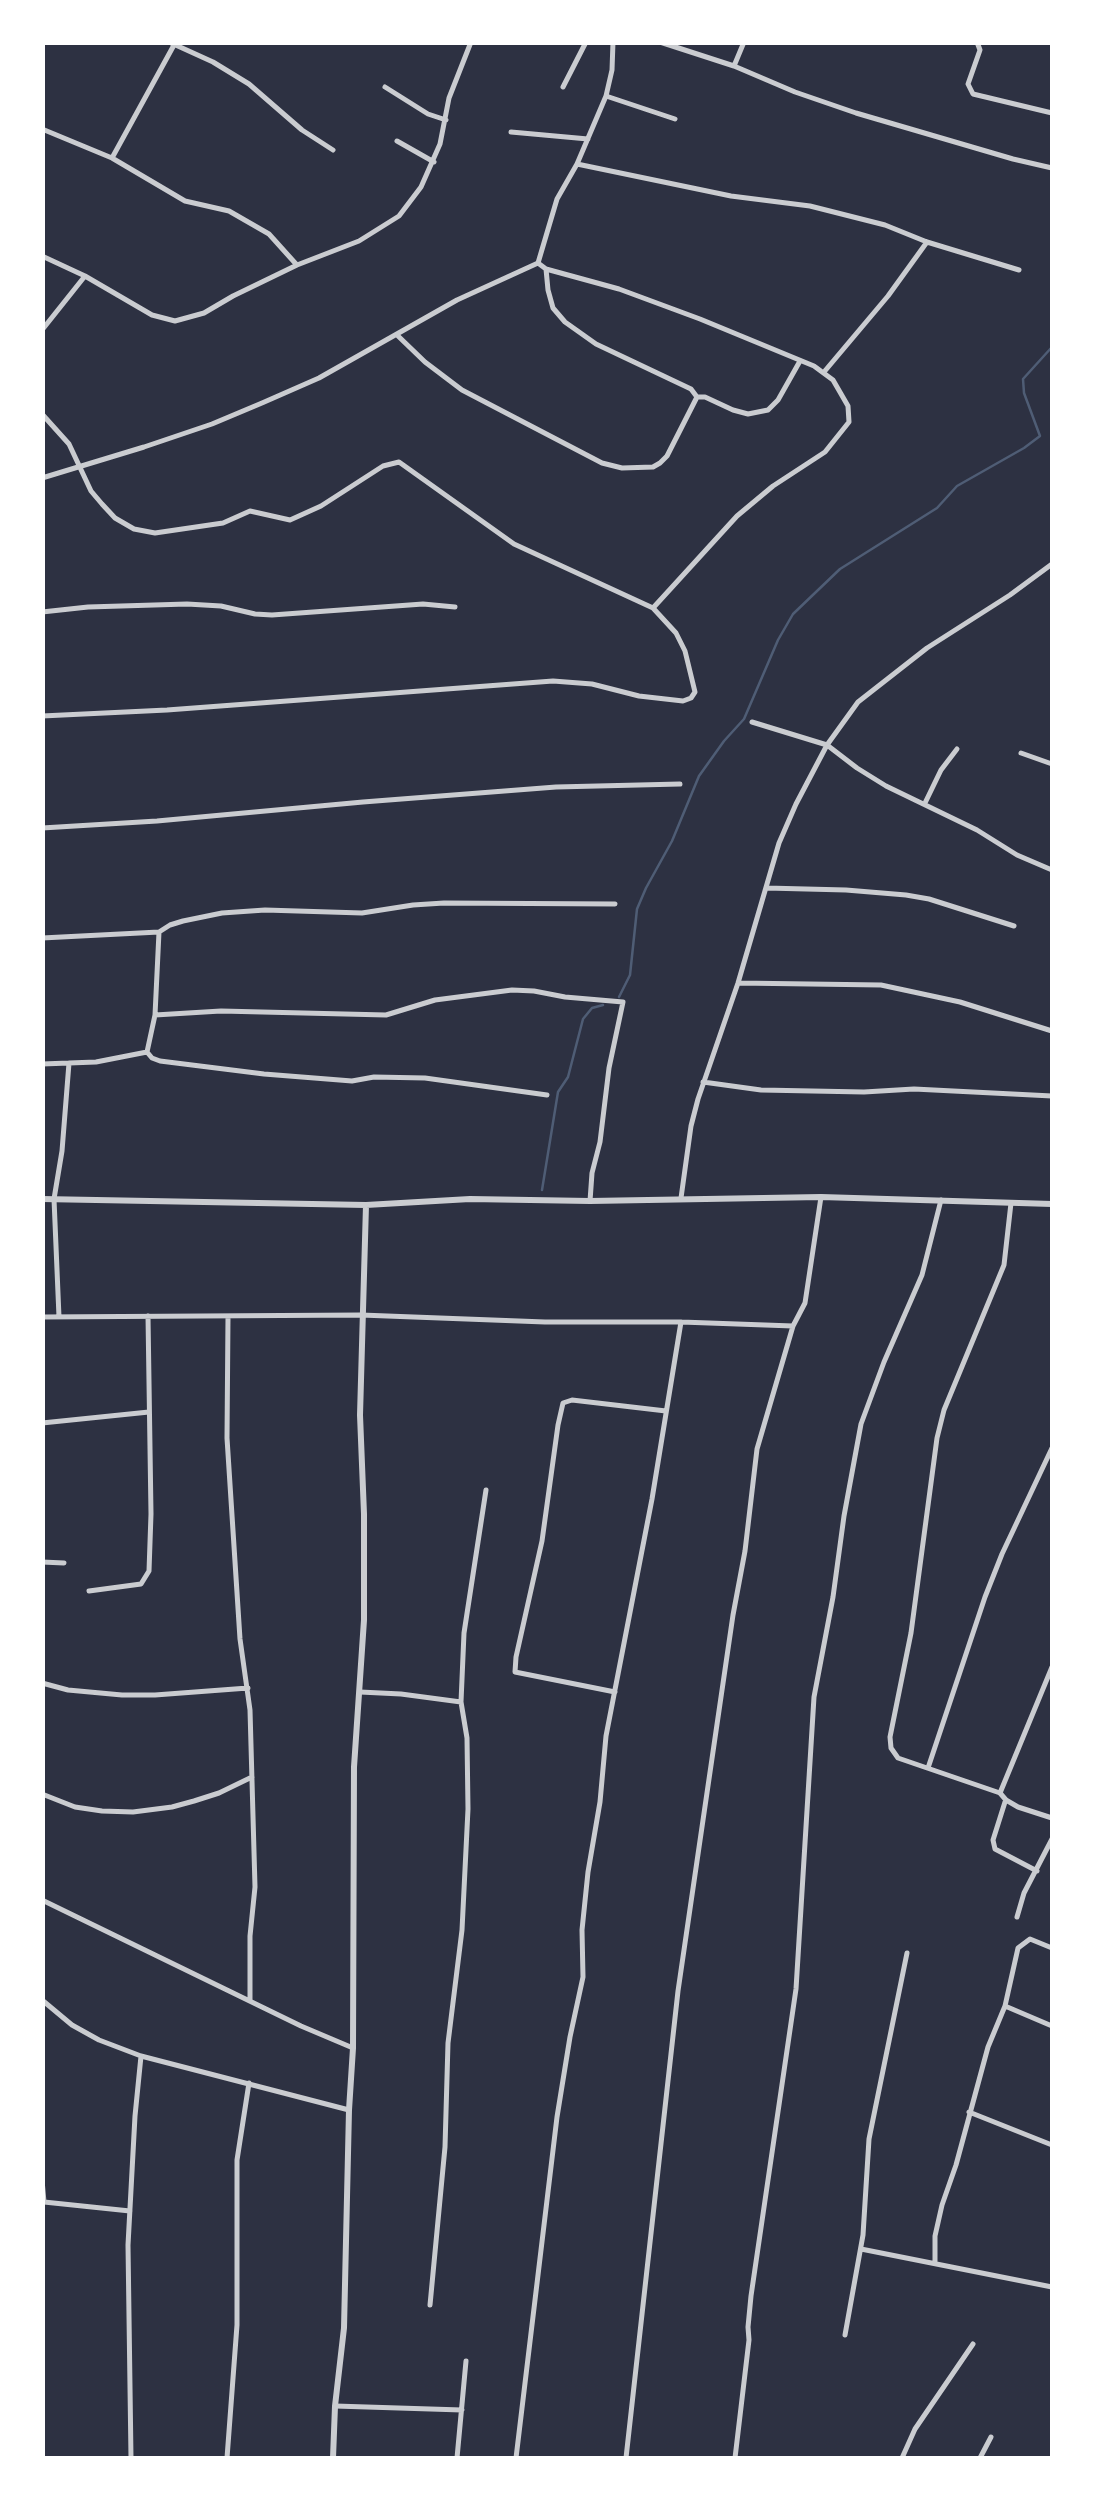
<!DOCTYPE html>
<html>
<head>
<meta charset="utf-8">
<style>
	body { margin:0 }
	#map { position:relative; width:1095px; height:2501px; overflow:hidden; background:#2d3142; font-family:"Open Sans",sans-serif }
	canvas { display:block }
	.frame { position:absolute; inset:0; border:45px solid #fff; pointer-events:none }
</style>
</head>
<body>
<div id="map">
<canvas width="1095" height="2501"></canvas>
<div class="frame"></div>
</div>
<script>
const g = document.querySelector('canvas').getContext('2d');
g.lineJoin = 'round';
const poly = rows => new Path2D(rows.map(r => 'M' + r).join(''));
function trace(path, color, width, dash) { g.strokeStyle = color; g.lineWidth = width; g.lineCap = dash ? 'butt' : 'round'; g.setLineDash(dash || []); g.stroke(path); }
trace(poly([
	[619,997,630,975,637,909,646,888,672,841,699,776,724,741,744,719,778,640,793,614,840,569,937,508,957,486,1024,448,1040,436,1024,393,1023,379,1052,347],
	[542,1190,558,1092,568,1077,583,1019,592,1008,603,1005]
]), '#4f5d75', 2.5);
trace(poly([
	[169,42,213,62,249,84,302,130,333,150],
	[660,42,734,66,795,92,856,113,1013,159,1052,168],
	[977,42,980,50,968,84,973,94,1052,113],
	[734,66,744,42],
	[385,87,428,114,446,120],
	[563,87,586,42],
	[606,96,675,119],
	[42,129,112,158,185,201,229,211,269,234,296,264],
	[511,132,588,139],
	[397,141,434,162],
	[112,158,174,45],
	[577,164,731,196,810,206,885,225,927,242,1019,270],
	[42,256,85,276,152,315,175,321,204,313,233,296,297,265,359,241,399,216,421,187,440,144,449,98,471,42],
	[538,263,557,199,577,164,606,96,612,70,613,42],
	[546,269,548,290,553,308,565,322,596,344,691,389,697,397],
	[42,330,85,276],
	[397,335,425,362,462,390,602,463,622,468,653,467,660,463,667,456,697,397,705,397,733,410,748,414,768,410,778,400,800,361],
	[824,372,888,296,927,242],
	[42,414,69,444,91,491,102,504,115,518,134,529,155,533,223,523,250,511,290,520,321,506,383,466,399,462,514,544,653,608,676,633,685,651,695,692,691,698,683,701,639,696,592,684,553,681,167,710,42,716],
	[42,478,144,447,212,424,262,403,319,378,457,300,538,263,546,269,619,289,700,319,814,366,833,380,848,406,849,422,825,452,773,486,737,516,653,608],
	[42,612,88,607,187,604,221,606,255,614,272,615,423,604,455,607],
	[752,722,827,745,857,768,886,786,977,830,1017,855,1052,870],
	[1021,753,1052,764],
	[925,803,941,770,957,749],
	[42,828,157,821,363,802,556,787,680,784],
	[766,888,846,890,906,895,929,899,1014,926],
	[42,938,159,932,170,925,183,921,222,913,265,910,362,913,413,905,444,903,615,904],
	[738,983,881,985,960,1002,1052,1031],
	[155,1015,221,1011,386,1015,435,1000,512,990,534,991,565,997,623,1002,609,1068,600,1142,592,1173,590,1201],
	[147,1052,155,1015,159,932],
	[42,1064,96,1062,147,1052,152,1058,160,1061,264,1074,352,1081,374,1077,425,1078,547,1095],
	[703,1082,761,1090,864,1092,914,1089,1052,1096],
	[681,1198,691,1126,698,1099,738,983,779,843,796,804,827,745,858,702,927,648,1010,595,1052,564],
	[1011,1203,1004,1265,944,1410,937,1438,911,1633,890,1737,891,1748,898,1758,1000,1793,1006,1800,1018,1807,1052,1818],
	[42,1317,361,1315,545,1322,681,1322,793,1326],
	[59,1317,54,1199,62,1151,69,1063],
	[228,1317,227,1438,240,1639,250,1710,255,1887,250,1936,250,2001],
	[42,1423,149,1412],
	[42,1562,64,1563],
	[89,1591,141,1584,149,1571,151,1514,148,1316],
	[42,1683,68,1690,122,1695,155,1695,248,1688],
	[360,1692,401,1694,461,1702],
	[615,1692,515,1672,516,1657,542,1541,558,1425,563,1403,572,1400,666,1411],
	[928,1768,985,1597,1002,1554,1052,1448],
	[1000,1793,1052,1667],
	[42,1794,75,1807,102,1811,133,1812,172,1807,194,1801,219,1793,252,1777],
	[1005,1802,993,1840,995,1849,1037,1871],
	[42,1900,301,2026,353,2048],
	[1017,1917,1024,1893,1052,1839],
	[42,2000,72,2025,99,2040,141,2056,349,2110],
	[1005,2006,1052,2026],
	[969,2112,1052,2145],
	[42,2180,44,2202],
	[44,2202,130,2211],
	[861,2249,1052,2287],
	[935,2262,935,2236,942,2205,956,2165,988,2047,1005,2006,1018,1948,1030,1939,1052,1948],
	[430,2305,445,2147,448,2043,462,1930,468,1809,467,1738,461,1702,464,1633,486,1490],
	[845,2335,863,2235,869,2139,907,1953],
	[335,2406,462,2410],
	[131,2458,128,2245,135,2116,141,2056],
	[227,2458,237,2325,237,2160,249,2083],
	[457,2458,466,2361],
	[516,2458,557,2117,570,2037,583,1977,582,1930,588,1872,600,1802,606,1736,652,1499,681,1322],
	[626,2458,678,1991,733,1615,745,1551,757,1449,793,1326,805,1303,821,1197],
	[735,2458,749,2340,748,2327,751,2296,796,1989,814,1697,833,1597,844,1516,861,1424,884,1362,922,1275,941,1200],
	[902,2458,915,2429,973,2344],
	[980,2458,991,2437]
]), '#caccd0', 5);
trace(poly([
	[42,1199,366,1205,470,1199,590,1201,821,1197,1052,1204],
	[333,2458,335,2406,344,2328,349,2110,353,2048,354,1767,364,1620,364,1514,360,1415,366,1205]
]), '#caccd0', 6);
</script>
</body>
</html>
